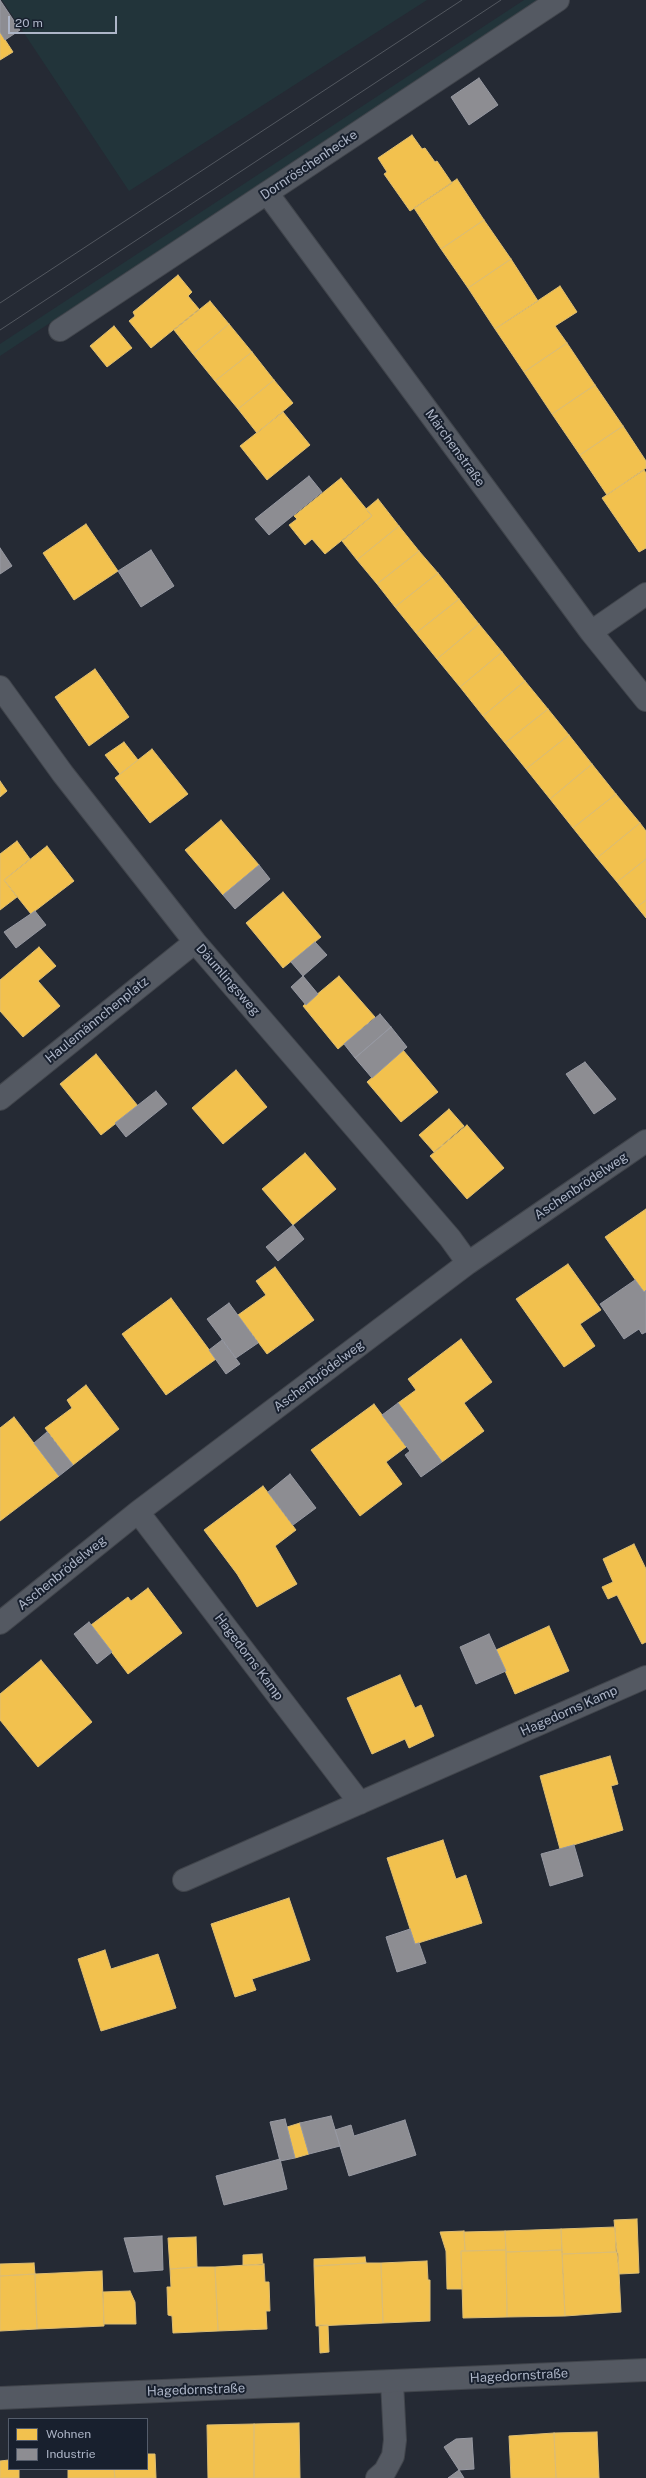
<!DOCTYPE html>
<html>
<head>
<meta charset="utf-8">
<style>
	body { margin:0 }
	#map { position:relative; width:646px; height:2478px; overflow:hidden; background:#252a34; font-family:"Public Sans",sans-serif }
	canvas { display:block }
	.legend { position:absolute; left:8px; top:2418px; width:140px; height:52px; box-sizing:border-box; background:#18202e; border:1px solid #545c6b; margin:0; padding:5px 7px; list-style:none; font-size:12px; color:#adb5c7 }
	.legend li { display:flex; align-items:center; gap:8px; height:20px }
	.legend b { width:20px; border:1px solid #545c6b }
	.scale { position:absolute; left:8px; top:16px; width:109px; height:18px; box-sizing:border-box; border:2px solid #adb5c7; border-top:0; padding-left:5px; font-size:12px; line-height:14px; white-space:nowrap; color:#adb5c7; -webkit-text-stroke:3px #18202e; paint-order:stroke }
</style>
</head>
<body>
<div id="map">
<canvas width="646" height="2478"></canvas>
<ul class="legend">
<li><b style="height:11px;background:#f2c14e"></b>Wohnen</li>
<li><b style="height:11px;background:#8d8d92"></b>Industrie</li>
</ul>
<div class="scale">20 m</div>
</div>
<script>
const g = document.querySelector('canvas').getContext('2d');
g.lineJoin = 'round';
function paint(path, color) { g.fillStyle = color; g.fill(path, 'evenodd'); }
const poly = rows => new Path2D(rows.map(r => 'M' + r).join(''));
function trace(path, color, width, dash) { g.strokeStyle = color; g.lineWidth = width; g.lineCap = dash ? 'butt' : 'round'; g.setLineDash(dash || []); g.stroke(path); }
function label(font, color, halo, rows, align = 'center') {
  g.font = font + ' "Public Sans",sans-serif'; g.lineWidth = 4; g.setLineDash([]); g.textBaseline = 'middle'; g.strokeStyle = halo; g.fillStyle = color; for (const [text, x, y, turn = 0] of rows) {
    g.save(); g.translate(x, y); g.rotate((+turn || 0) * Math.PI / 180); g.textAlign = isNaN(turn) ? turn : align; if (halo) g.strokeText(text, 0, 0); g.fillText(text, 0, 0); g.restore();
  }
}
paint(poly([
	[2,0,427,0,129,191],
	[524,0,538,0,0,356,0,344]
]), '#22343a');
const homes = poly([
	[0,32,13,52,0,60,0,32],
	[412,135,422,149,425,148,435,162,437,161,452,183,410,211,384,174,387,172,378,158,412,135],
	[457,179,484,220,441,249,414,208,457,179],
	[484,220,511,259,468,288,441,249,484,220],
	[511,259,538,301,495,329,468,288,511,259],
	[178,275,192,292,188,296,199,309,151,348,129,321,135,316,133,312,178,275],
	[560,286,577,312,555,326,567,343,524,372,495,329,560,286],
	[210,301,229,324,193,354,174,330,210,301],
	[229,324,252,352,215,381,193,354,229,324],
	[114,326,132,348,107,367,90,346,114,326],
	[567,343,595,385,552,414,524,372,567,343],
	[252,352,274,380,238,409,215,381,252,352],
	[274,380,293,403,257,433,238,409,274,380],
	[595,385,623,426,580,455,552,414,595,385],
	[283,412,310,445,267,480,240,446,283,412],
	[623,426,646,461,646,468,607,495,580,455,623,426],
	[644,470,646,473,646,548,639,552,602,498,644,470],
	[341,478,372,516,325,554,312,539,305,545,289,525,297,519,294,516,341,478],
	[378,499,399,526,357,560,342,541,372,516,366,509,378,499],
	[86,524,118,571,74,600,43,553,86,524],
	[399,526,419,551,377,584,357,560,399,526],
	[419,551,438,573,395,607,377,584,419,551],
	[438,573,459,599,416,633,395,607,438,573],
	[459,599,479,624,437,659,416,633,459,599],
	[479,624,502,652,460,687,437,659,479,624],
	[502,652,525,681,483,716,460,687,502,652],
	[95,669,129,717,89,746,55,697,95,669],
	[525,681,548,709,505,743,483,716,525,681],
	[548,709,569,735,526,769,505,743,548,709],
	[569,735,592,764,550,799,526,769,569,735],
	[124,742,138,760,120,774,105,755,124,742],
	[152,749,188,794,150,823,115,778,152,749],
	[592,764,616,794,573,828,550,799,592,764],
	[0,781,7,791,0,797,0,781],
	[616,794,640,823,597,858,573,828,616,794],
	[221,820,259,865,223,895,185,850,221,820],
	[640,823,646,831,646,859,617,882,597,858,640,823],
	[17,841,30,859,4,880,17,897,0,910,0,854,17,841],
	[47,846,74,881,31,914,4,880,47,846],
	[646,859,646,900,637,907,617,882,646,859],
	[283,892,321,937,283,968,246,923,283,892],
	[646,900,646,918,637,907,646,900],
	[39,947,56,966,38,981,60,1006,23,1037,0,1011,0,980,39,947],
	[339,976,375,1017,338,1049,303,1006,339,976],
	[403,1050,438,1092,401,1122,367,1082,403,1050],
	[96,1054,138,1106,101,1135,60,1084,96,1054],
	[236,1070,267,1107,223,1144,192,1108,236,1070],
	[449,1109,464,1126,434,1152,419,1135,449,1109],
	[467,1125,504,1168,467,1199,430,1156,467,1125],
	[305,1153,336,1189,293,1225,262,1189,305,1153],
	[646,1209,646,1290,644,1292,605,1237,646,1209],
	[568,1264,601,1310,580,1324,595,1346,564,1367,516,1299,568,1264],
	[275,1267,314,1320,267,1354,238,1315,266,1295,256,1281,275,1267],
	[171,1298,216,1359,166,1395,122,1334,171,1298],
	[461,1339,492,1382,464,1403,484,1431,442,1462,398,1403,416,1390,408,1379,461,1339],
	[86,1385,119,1429,73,1465,45,1428,72,1408,67,1400,86,1385],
	[374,1404,406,1447,386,1462,402,1484,360,1516,311,1450,374,1404],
	[14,1417,59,1476,0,1521,0,1428,14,1417],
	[263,1486,296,1530,275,1546,297,1584,257,1607,237,1574,204,1530,263,1486],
	[634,1544,646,1569,646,1642,642,1644,617,1595,608,1599,602,1587,613,1582,603,1559,634,1544],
	[148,1588,182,1633,128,1674,91,1625,128,1597,131,1601,148,1588],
	[549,1626,569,1671,515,1694,496,1650,549,1626],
	[41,1660,92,1722,38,1767,0,1720,0,1694,41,1660],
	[400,1675,415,1708,421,1705,434,1736,409,1748,405,1739,372,1754,347,1698,400,1675],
	[610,1756,618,1784,611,1786,623,1830,560,1849,540,1776,610,1756],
	[443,1840,456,1879,466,1875,482,1923,415,1944,387,1858,443,1840],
	[289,1898,310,1960,252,1979,256,1990,235,1997,211,1924,289,1898],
	[105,1950,111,1969,158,1954,176,2008,101,2031,78,1959,105,1950],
	[300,2123,309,2154,295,2158,287,2127,300,2123],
	[637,2219,639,2273,619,2274,614,2220,637,2219],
	[615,2227,616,2252,562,2254,561,2229,615,2227],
	[561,2229,562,2250,506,2252,505,2231,561,2229],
	[464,2231,465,2251,461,2251,462,2289,447,2289,446,2251,440,2232,464,2231],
	[505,2231,506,2250,465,2251,464,2232,505,2231],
	[196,2237,197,2267,170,2269,168,2238,196,2237],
	[506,2250,507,2317,463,2318,461,2251,506,2250],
	[562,2250,565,2316,507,2317,506,2252,562,2250],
	[616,2252,618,2253,621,2312,565,2316,562,2254,616,2252],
	[262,2254,263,2265,243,2265,243,2255,262,2254],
	[365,2257,366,2263,314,2266,314,2259,365,2257],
	[427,2261,428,2280,430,2280,430,2321,383,2323,381,2263,427,2261],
	[34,2263,35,2274,0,2276,0,2264,34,2263],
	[366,2263,381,2263,383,2323,316,2326,314,2266,366,2263],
	[264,2264,265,2282,269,2282,270,2311,266,2311,267,2329,218,2331,215,2267,264,2264],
	[197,2267,215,2267,218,2331,173,2333,172,2316,168,2315,167,2287,171,2287,170,2269,197,2267],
	[102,2271,104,2326,37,2329,35,2274,102,2271],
	[35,2274,37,2329,0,2331,0,2276,35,2274],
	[130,2291,135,2302,136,2324,104,2324,103,2292,130,2291],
	[319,2325,328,2325,329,2352,320,2353,319,2325],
	[299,2423,300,2478,254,2478,254,2424,299,2423],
	[254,2424,254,2478,208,2478,207,2425,254,2424],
	[597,2432,599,2478,556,2478,554,2433,597,2432],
	[554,2433,556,2478,511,2478,509,2436,554,2433],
	[147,2454,155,2454,156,2478,115,2478,114,2469,147,2469,147,2454],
	[9,2460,9,2469,19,2469,19,2478,0,2478,0,2461,9,2460],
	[68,2469,114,2469,115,2478,68,2478,68,2469]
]);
paint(homes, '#f2c14e');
trace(homes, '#ddbd72', 1);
const industry = poly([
	[0,0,20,30,5,40,0,32,0,0],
	[479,78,498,105,469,125,451,97,479,78],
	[309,476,322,492,269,535,255,519,309,476],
	[0,548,12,566,0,574,0,548],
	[151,550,174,586,141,607,118,571,151,550],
	[259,865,270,879,235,909,223,895,259,865],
	[35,911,46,925,16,948,4,932,35,911],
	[315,942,327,955,303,976,291,962,315,942],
	[303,976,318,994,306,1005,291,987,303,976],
	[380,1014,391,1027,355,1058,344,1044,380,1014],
	[391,1027,407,1047,372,1078,355,1058,391,1027],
	[585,1062,616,1099,594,1114,566,1074,585,1062],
	[156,1091,167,1104,126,1137,115,1123,156,1091],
	[293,1225,304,1239,278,1261,266,1247,293,1225],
	[635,1280,644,1292,646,1290,646,1332,642,1334,639,1329,624,1339,600,1304,635,1280],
	[229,1303,258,1343,236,1358,207,1319,229,1303],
	[222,1340,240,1364,226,1374,209,1350,222,1340],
	[398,1403,442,1462,421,1477,405,1455,410,1451,382,1415,398,1403],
	[47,1432,73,1465,59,1476,34,1443,47,1432],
	[290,1474,316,1508,293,1525,268,1492,290,1474],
	[89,1622,112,1652,97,1664,74,1634,89,1622],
	[489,1634,506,1671,476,1684,460,1647,489,1634],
	[574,1845,583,1876,550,1886,541,1854,574,1845],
	[410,1929,415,1944,419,1943,426,1963,397,1972,386,1937,410,1929],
	[331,2116,340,2146,309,2154,300,2123,331,2116],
	[285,2119,295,2158,280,2161,270,2122,285,2119],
	[405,2120,416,2155,349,2176,335,2130,351,2125,354,2136,405,2120],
	[280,2159,287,2189,224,2205,216,2176,280,2159],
	[162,2236,163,2270,134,2272,124,2238,162,2236],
	[472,2438,474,2469,459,2470,444,2447,456,2439,472,2438],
	[459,2470,464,2478,448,2478,459,2470]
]);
paint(industry, '#8d8d92');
trace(industry, '#9799a2', 1);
const minor = poly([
	[267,193,591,632,646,700],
	[60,330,558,0],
	[591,632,646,594],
	[0,687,63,774,195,942,450,1238,468,1263],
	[0,1099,195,942],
	[138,1512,360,1803],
	[0,1623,138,1512,468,1263,646,1141],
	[184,1880,646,1677],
	[377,2478,385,2471,393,2456,395,2440,392,2382]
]);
const tertiary = poly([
	[0,2398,646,2370]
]);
trace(minor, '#41454c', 24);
trace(tertiary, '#41454c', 24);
trace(minor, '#545962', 22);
trace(tertiary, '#545962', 22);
trace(poly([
	[0,303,462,0],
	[0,330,501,0]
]), '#535860', 1);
label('13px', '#adb5c7', '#18202e', [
	["Dornröschenhecke",309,165,-34],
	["Märchenstraße",455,448,54],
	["Däumlingsweg",228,980,49],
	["Haulemännchenplatz",97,1020,-39],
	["Aschenbrödelweg",581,1186,-34],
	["Aschenbrödelweg",319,1376,-37],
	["Aschenbrödelweg",62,1573,-39],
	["Hagedorns Kamp",249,1657,53],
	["Hagedorns Kamp",569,1711,-24],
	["Hagedornstraße",519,2376,-3],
	["Hagedornstraße",196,2390,-2]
]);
</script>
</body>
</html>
